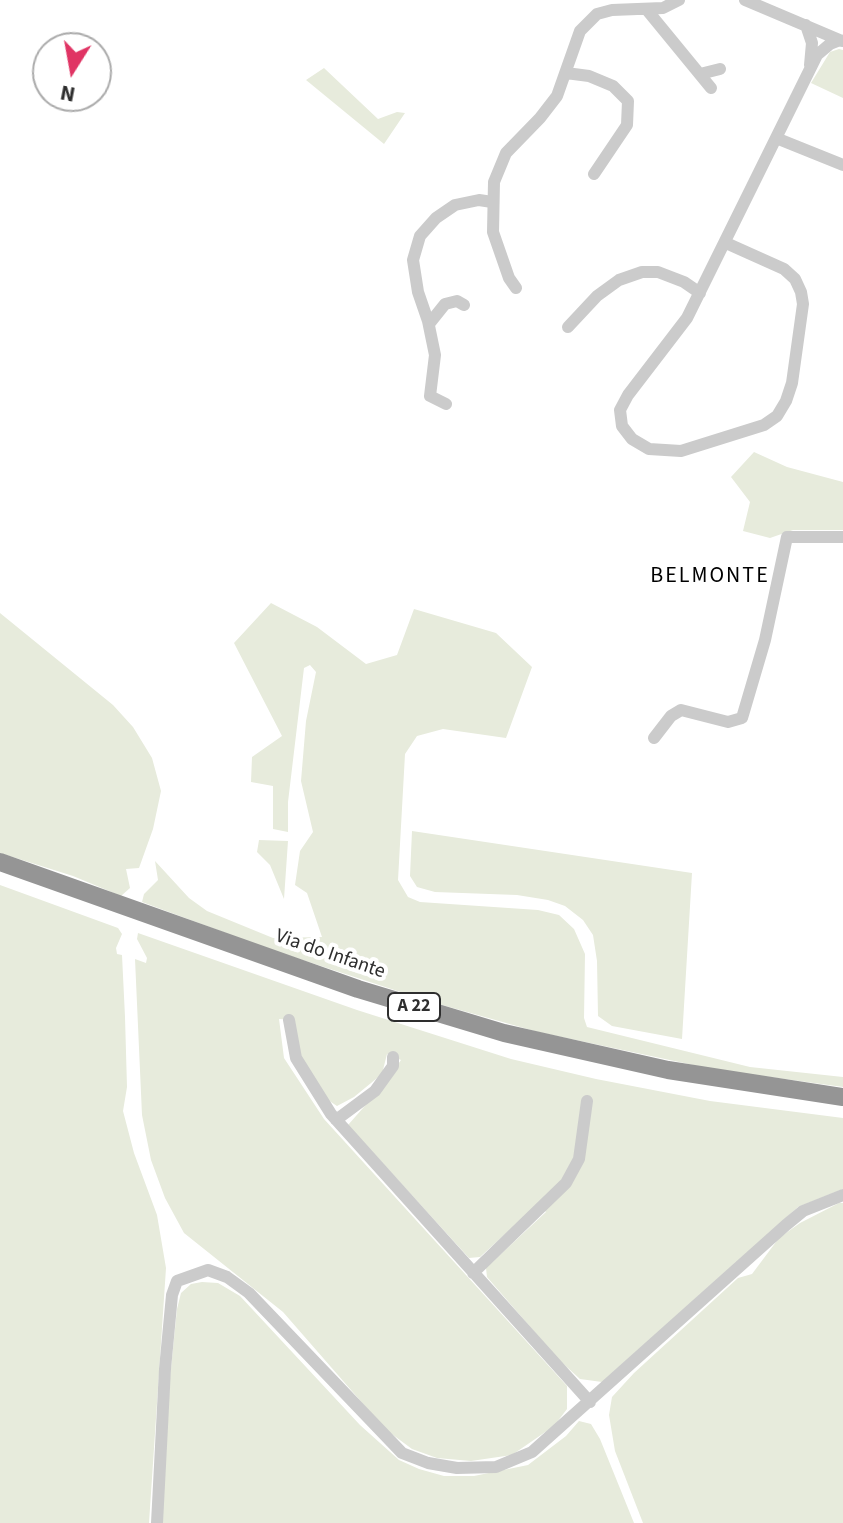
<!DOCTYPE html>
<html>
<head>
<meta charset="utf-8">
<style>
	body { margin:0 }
	#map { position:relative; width:843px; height:1523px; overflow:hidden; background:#fff; font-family:"Source Sans 3",sans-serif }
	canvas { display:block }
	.north { position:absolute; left:32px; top:32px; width:80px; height:80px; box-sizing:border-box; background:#fff; border:2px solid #ababab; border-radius:50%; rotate:191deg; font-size:22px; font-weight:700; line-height:32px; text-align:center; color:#2e2e2e }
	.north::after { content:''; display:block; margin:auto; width:28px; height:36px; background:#e03464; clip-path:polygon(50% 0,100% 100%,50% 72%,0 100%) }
</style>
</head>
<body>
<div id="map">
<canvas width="843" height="1523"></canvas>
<div class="north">N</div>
</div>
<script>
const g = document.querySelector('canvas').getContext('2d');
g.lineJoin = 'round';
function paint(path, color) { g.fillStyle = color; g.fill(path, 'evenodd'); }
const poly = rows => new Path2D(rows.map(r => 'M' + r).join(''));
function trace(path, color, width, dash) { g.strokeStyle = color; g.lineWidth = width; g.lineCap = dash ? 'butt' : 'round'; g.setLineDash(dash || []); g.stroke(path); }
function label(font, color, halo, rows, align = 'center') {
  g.font = font + ' "Source Sans 3",sans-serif'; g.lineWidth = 8; g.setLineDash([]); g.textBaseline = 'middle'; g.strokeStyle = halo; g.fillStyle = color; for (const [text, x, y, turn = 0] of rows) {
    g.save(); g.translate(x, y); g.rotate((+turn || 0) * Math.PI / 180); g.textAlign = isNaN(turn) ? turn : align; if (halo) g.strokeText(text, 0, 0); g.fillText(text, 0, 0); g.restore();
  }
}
paint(poly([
	[839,49,843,50,843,98,811,83,830,52],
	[324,68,378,119,397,112,405,113,384,144,306,80],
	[754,452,787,467,843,482,843,530,793,530,770,538,743,531,750,502,731,477],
	[271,603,317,627,366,664,397,655,414,609,496,633,532,667,506,738,443,729,417,736,405,754,398,880,408,897,420,902,538,910,559,915,574,929,585,954,584,1018,587,1027,750,1067,843,1077,843,1087,712,1069,538,1032,428,1001,269,949,142,902,144,894,158,880,155,861,189,898,207,911,273,938,322,937,307,893,295,885,300,851,313,832,301,781,306,721,316,672,310,665,304,668,288,802,288,832,273,829,273,786,251,782,252,757,282,736,234,643],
	[0,613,113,705,133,727,152,758,161,791,153,829,139,868,126,869,130,888,121,896,73,876,0,853],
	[412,831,692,873,682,1039,612,1026,598,1016,597,961,593,935,583,920,565,906,548,900,517,895,435,892,417,887,410,876],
	[259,840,288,841,284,899,270,865,257,852],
	[0,885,118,928,122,934,116,948,117,954,122,955,125,1017,127,1087,123,1111,134,1153,157,1215,166,1268,149,1523,0,1523],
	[138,933,357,1010,511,1059,596,1079,710,1101,843,1118,843,1189,798,1207,602,1382,580,1379,558,1359,487,1277,486,1268,546,1212,538,1204,480,1257,469,1258,348,1125,386,1082,401,1060,387,1054,382,1074,354,1097,337,1106,328,1100,299,1054,293,1020,279,1019,284,1058,324,1119,567,1386,567,1409,554,1426,512,1455,471,1461,437,1458,412,1449,385,1429,283,1312,184,1233,165,1198,151,1160,142,1115,135,959,146,963,147,958,137,939],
	[839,1203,843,1203,843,1523,643,1523,615,1451,609,1415,612,1397,634,1373,738,1278,752,1274,779,1238,800,1223],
	[202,1282,218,1283,240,1296,360,1425,399,1460,419,1469,444,1476,474,1476,528,1465,566,1436,579,1421,591,1424,600,1439,634,1523,162,1523,170,1378,177,1309,181,1293,191,1284]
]), '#e7ebdc');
trace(poly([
	[745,0,842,41],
	[647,10,711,88],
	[806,25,812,43,810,65],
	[566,73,589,76,613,86,628,101,627,125,594,174],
	[700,74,720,69],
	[776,138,843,165],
	[726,243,784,269,795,279,801,292,803,304,792,383,786,401,777,416,764,425,681,451,649,449,632,439,622,426,620,410,628,395,687,318,817,55,830,44,840,40],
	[516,288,509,278,493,232,494,182,506,153,540,118,557,96,580,31,597,14,612,10,663,8,679,0],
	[429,324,445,304,457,301,464,305],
	[568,327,597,296,619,280,642,272,658,272,684,282,700,293],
	[446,404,430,396,435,355,428,321,418,292,413,260,420,236,436,218,455,205,479,200,492,202],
	[654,738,671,716,681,710,728,722,742,718,765,640,787,537,843,537],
	[289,1020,296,1058,331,1114,590,1402],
	[336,1120,375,1091,393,1066,393,1057],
	[473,1273,566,1183,579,1159,587,1101],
	[157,1523,165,1369,172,1295,177,1281,208,1270,227,1277,249,1293,402,1453,428,1463,457,1468,496,1467,532,1452,786,1225,803,1211,843,1195]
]), '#cbcbcb', 12);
trace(poly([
	[0,862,358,989,504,1033,668,1070,843,1097]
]), '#959595', 18);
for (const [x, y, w] of [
	[414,1007,52]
]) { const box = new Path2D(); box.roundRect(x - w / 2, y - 14, w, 28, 6); g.fillStyle = '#fff'; g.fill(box); trace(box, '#2e2e2e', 2); }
label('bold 18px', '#2e2e2e', null, [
	["A 22",414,1007]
]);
label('20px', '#2e2e2e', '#fff', [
	["Via do Infante",330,955,19]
]);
g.letterSpacing = '2px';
label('22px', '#000', '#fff', [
	["BELMONTE",710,577]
]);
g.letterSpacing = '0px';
</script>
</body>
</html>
